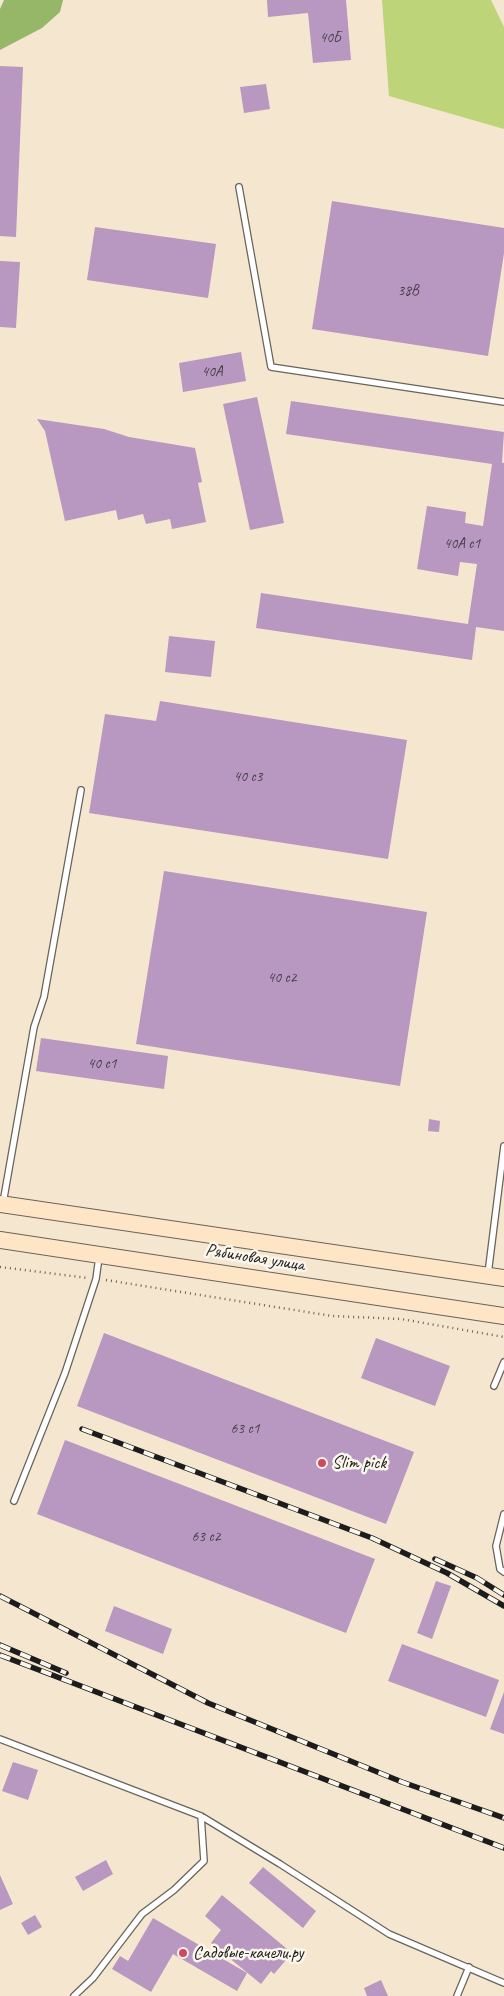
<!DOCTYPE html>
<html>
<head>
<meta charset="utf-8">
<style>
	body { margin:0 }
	canvas { display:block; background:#f5e6cf }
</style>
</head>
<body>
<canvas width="504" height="1996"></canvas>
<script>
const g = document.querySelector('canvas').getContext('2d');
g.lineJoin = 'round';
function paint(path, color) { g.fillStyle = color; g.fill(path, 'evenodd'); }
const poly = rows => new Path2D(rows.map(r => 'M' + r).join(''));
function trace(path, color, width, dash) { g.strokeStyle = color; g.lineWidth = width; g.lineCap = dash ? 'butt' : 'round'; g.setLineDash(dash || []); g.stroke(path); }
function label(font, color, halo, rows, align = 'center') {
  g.font = font + ' Caveat,sans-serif'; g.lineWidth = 5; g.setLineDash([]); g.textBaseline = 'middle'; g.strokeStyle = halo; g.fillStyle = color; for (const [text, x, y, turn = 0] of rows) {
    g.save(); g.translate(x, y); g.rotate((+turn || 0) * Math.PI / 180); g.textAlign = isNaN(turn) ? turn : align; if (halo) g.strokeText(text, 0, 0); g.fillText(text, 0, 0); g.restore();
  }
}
paint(poly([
	[382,0,491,0,504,27,504,129,389,96]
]), '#bdd478');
paint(poly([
	[4,0,63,0,60,12,42,28,0,50,0,9]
]), '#96b668');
paint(poly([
	[267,0,346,0,351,60,313,63,308,13,268,17],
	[0,66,23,67,16,237,0,236],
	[266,84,270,109,244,113,240,87],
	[332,201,504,228,504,253,488,356,312,329],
	[95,227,216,244,208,298,87,280],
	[0,261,20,262,16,328,0,327],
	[241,352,246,381,183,392,179,363],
	[257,397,284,523,250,530,223,404],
	[291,401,504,432,502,463,504,463,504,631,476,627,472,660,256,628,261,593,468,624,477,564,460,562,458,576,417,569,427,506,466,512,465,523,483,526,492,464,286,434],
	[37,419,104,429,129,437,195,448,202,482,198,483,206,522,172,529,170,519,146,524,143,514,118,520,116,510,65,521,45,431],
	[169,636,215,641,211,677,165,672],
	[160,701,407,740,388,859,89,813,105,714,156,721],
	[164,871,427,912,400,1086,136,1044],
	[41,1038,168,1056,164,1089,36,1071],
	[429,1119,440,1121,439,1132,428,1131],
	[104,1333,414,1452,386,1524,77,1406],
	[376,1338,450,1366,435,1406,361,1378],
	[65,1440,375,1559,346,1633,37,1514],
	[436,1581,451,1586,432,1639,417,1633],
	[114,1606,172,1629,163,1654,105,1631],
	[402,1644,499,1680,486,1717,388,1681],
	[504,1692,504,1734,490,1729],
	[13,1762,38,1770,28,1800,2,1791],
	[106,1860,113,1874,83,1891,75,1877],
	[263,1867,316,1911,303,1928,249,1883],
	[0,1875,13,1904,0,1910],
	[222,1895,292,1953,274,1974,271,1971,261,1984,211,1943,221,1930,205,1916],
	[35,1915,42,1927,28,1935,21,1923],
	[153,1918,247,1973,237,1991,173,1954,151,1992,112,1969,120,1956,128,1961],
	[381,1980,388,1996,367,1996,364,1988]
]), '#b897c0');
const lane = poly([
	[239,187,271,367,504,402],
	[3,1203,34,1027,44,997,81,790],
	[488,1274,504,1146],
	[494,1386,504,1362],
	[14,1501,65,1373,96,1279,99,1257],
	[504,1514,496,1546,500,1569,504,1572],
	[0,1739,201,1816,280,1864,389,1934,504,1983],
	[74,1996,93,1978,142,1914,174,1890,204,1861,201,1816],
	[457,1996,469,1967]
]);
const secondary = poly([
	[0,1204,504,1278],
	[0,1240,504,1316]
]);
trace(lane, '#68635b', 8);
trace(secondary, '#68635b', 18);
trace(poly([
	[0,1267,88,1278],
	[106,1280,332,1316,401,1319,504,1337]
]), '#68635b', 2.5, [1, 4]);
trace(lane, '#fff', 5.5);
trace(secondary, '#fde5c5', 16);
const rail = poly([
	[82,1429,372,1538,447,1573,504,1606],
	[435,1559,477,1578,504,1595],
	[0,1596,208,1703,402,1782,504,1818],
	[0,1645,66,1673],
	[0,1655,504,1848]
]);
trace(rail, '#1c1c1c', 5.5);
trace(rail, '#fbf7ec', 4, [11]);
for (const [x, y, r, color] of [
	[322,1463,5,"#d1495b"],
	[183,1953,5,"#d1495b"]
]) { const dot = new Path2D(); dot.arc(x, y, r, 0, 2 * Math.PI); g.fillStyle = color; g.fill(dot); trace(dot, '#fbf7ec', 2); }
label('15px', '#433b45', null, [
	["40Б",330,38],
	["38В",408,291],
	["40А",212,372],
	["40А с1",462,544],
	["40 с3",248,777],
	["40 с2",282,978],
	["40 с1",102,1064],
	["63 с1",245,1429],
	["63 с2",206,1537]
]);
label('18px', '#1c1c1c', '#fbf7ec', [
	["Рябиновая улица",255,1258,9]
]);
label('18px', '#1c1c1c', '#fbf7ec', [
	["Slim pick",332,1463],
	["Садовые-качели.ру",193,1953]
], 'left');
</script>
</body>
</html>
